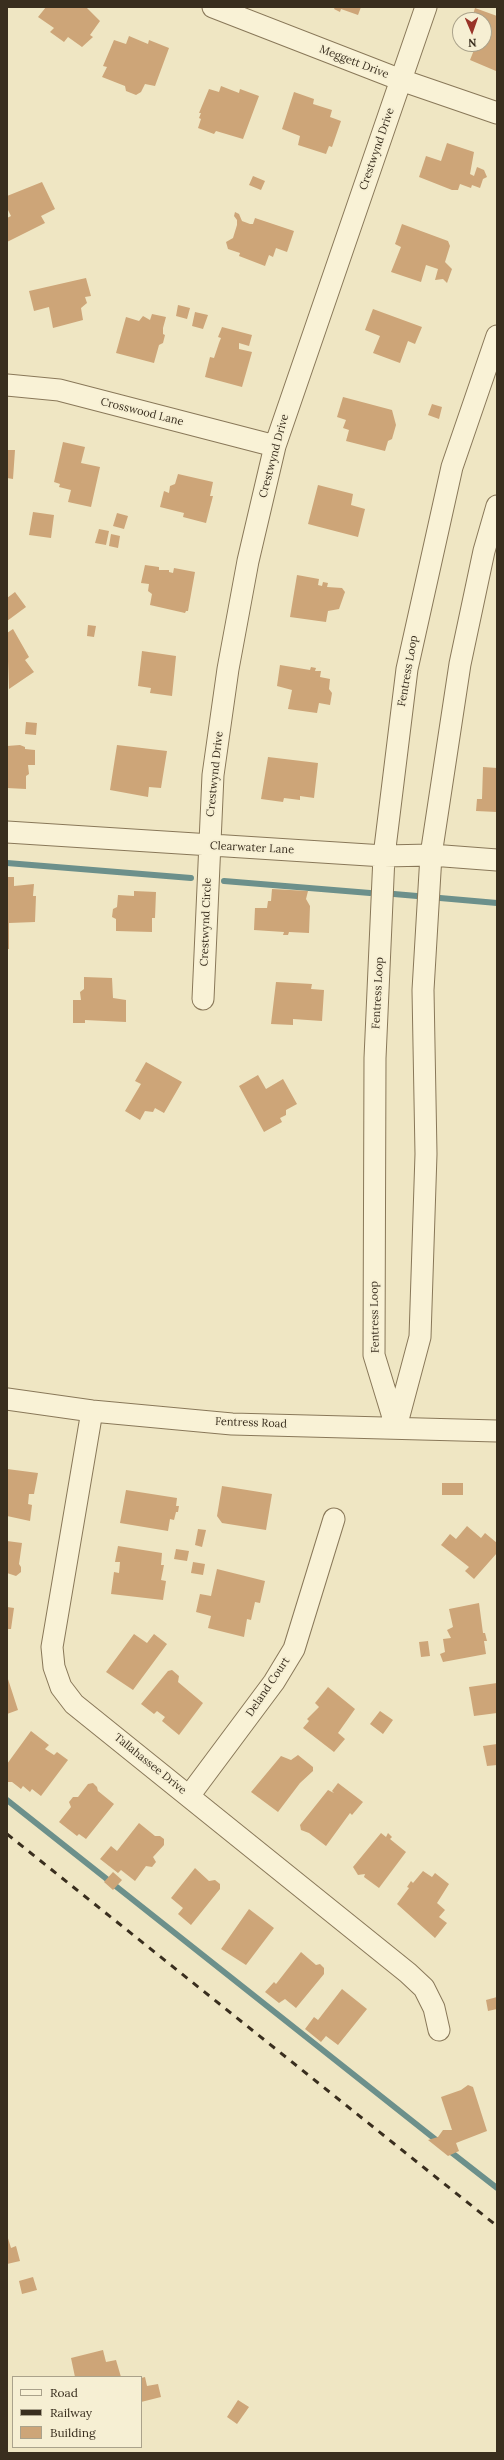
<!DOCTYPE html>
<html>
<head>
<meta charset="utf-8">
<style>
	body { margin:0 }
	#map { position:relative; width:504px; height:2460px; overflow:hidden; background:#efe6c3; font-family:Lora,serif }
	canvas { display:block }
	.frame { position:absolute; inset:0; border:8px solid #392e1e; pointer-events:none }
	.legend { position:absolute; left:12px; top:2376px; width:130px; height:72px; box-sizing:border-box; background:#f6efd3; border:1px solid #aaa28b; margin:0; padding:5px 7px; list-style:none; font-size:12px; color:#392e1e }
	.legend li { display:flex; align-items:center; gap:8px; height:20px }
	.legend b { width:20px; border:1px solid #aaa28b }
	.north { position:absolute; left:452px; top:12px; width:40px; height:40px; box-sizing:border-box; background:#f6efd3; border:1px solid #aaa28b; border-radius:50%; rotate:178deg; font-size:11px; font-weight:700; line-height:16px; text-align:center; color:#392e1e }
	.north::after { content:''; display:block; margin:auto; width:14px; height:18px; background:#993429; clip-path:polygon(50% 0,100% 100%,50% 72%,0 100%) }
</style>
</head>
<body>
<div id="map">
<canvas width="504" height="2460"></canvas>
<div class="frame"></div>
<ul class="legend">
<li><b style="height:5px;background:#f9f2d6"></b>Road</li>
<li><b style="height:5px;background:#392e1e"></b>Railway</li>
<li><b style="height:11px;background:#cda578"></b>Building</li>
</ul>
<div class="north">N</div>
</div>
<script>
const g = document.querySelector('canvas').getContext('2d');
g.lineJoin = 'round';
const poly = rows => new Path2D(rows.map(r => 'M' + r).join(''));
function trace(path, color, width, dash) { g.strokeStyle = color; g.lineWidth = width; g.lineCap = dash ? 'butt' : 'round'; g.setLineDash(dash || []); g.stroke(path); }
function paint(path, color) { g.fillStyle = color; g.fill(path, 'evenodd'); }
function label(font, color, halo, rows, align = 'center') {
  g.font = font + ' Lora,serif'; g.lineWidth = 3.5; g.setLineDash([]); g.textBaseline = 'middle'; g.strokeStyle = halo; g.fillStyle = color; for (const [text, x, y, turn = 0] of rows) {
    g.save(); g.translate(x, y); g.rotate((+turn || 0) * Math.PI / 180); g.textAlign = isNaN(turn) ? turn : align; if (halo) g.strokeText(text, 0, 0); g.fillText(text, 0, 0); g.restore();
  }
}
trace(poly([
	[7,863,191,878],
	[224,881,370,893],
	[394,894,417,896],
	[440,898,497,903],
	[7,1800,440,2143],
	[447,2149,497,2188]
]), '#6c908b', 6);
paint(poly([
	[46,7,86,7,100,21,90,35,93,37,82,47,68,37,64,42,50,32,54,28,38,17],
	[335,7,361,7,358,15,341,9,340,12,334,9],
	[475,8,497,16,496,71,470,60,474,50,466,47,467,44,484,44,484,20,474,20,472,18],
	[129,36,148,44,149,40,169,48,155,86,145,84,141,92,136,95,126,91,125,86,102,77,107,67,103,66,114,40,126,44],
	[221,86,239,93,240,89,259,96,243,139,216,131,214,134,198,128,201,119,199,118,201,113,199,113,209,89,219,92],
	[294,92,314,99,313,104,332,110,330,117,341,121,332,147,329,146,326,154,298,145,300,136,282,129],
	[447,143,474,152,470,174,474,176,477,167,484,170,487,177,483,179,480,188,472,185,471,188,460,184,458,190,452,190,419,177,426,156,441,161],
	[253,176,265,181,261,190,249,185],
	[42,182,55,209,41,216,45,223,7,242,7,218,11,216,7,208,7,196],
	[235,212,239,214,242,221,250,224,253,224,255,218,294,231,287,252,276,248,273,257,269,255,265,266,239,256,240,253,228,249,226,242,233,238,237,225,237,220,234,216],
	[402,224,448,241,450,246,445,262,452,269,447,283,443,279,435,280,438,269,426,265,421,282,391,272,401,247,395,244],
	[86,278,91,296,85,297,87,303,81,308,83,320,53,328,49,307,34,311,29,291],
	[178,305,190,308,187,319,176,316],
	[373,309,422,327,415,344,408,341,400,363,373,353,380,336,365,330],
	[195,312,208,315,203,329,192,326],
	[152,314,166,317,163,328,163,334,165,335,163,343,159,345,154,363,116,353,126,317,139,321,143,316,150,320],
	[222,327,252,335,249,346,239,343,239,349,252,352,242,387,205,377,210,357,214,358,219,343,221,338,218,337],
	[343,397,392,410,396,425,392,439,388,441,385,451,346,441,349,430,343,428,346,420,337,417],
	[432,404,442,407,439,419,428,415],
	[63,442,85,447,81,463,100,467,91,507,68,502,71,490,59,487,60,484,54,482],
	[7,450,15,450,13,479,7,478],
	[178,474,213,482,210,496,213,496,206,523,183,517,184,513,160,507,164,491,169,493,170,486,175,484],
	[318,485,353,494,351,505,365,509,358,537,308,524],
	[33,512,54,515,51,538,29,535],
	[117,513,128,516,124,529,113,526],
	[99,529,109,531,106,545,95,543],
	[111,534,120,536,118,548,109,546],
	[145,565,159,567,159,570,169,570,169,572,173,573,174,568,195,572,188,611,186,611,185,613,150,605,152,594,148,591,149,584,141,583],
	[297,575,319,579,318,585,322,586,323,582,328,583,327,587,342,588,345,592,339,609,328,611,326,622,290,617],
	[15,592,26,607,7,621,7,598],
	[88,625,96,626,94,637,87,636],
	[13,629,29,657,25,660,34,672,9,689,7,633],
	[142,651,176,656,172,696,150,693,151,688,138,686],
	[280,665,310,670,311,667,316,668,315,671,321,671,320,677,330,679,329,689,332,693,330,705,319,703,317,713,288,709,292,690,277,686],
	[26,722,37,723,36,735,25,734],
	[20,745,25,747,25,749,35,750,35,765,28,765,29,774,26,776,26,789,7,788,7,746],
	[117,745,167,751,161,788,149,787,148,797,110,790],
	[268,757,318,763,314,798,300,796,300,800,284,798,283,802,261,799],
	[483,767,497,768,497,812,476,811,477,799,482,799],
	[7,877,14,877,14,886,34,884,33,896,36,896,35,922,9,923,9,949,7,949],
	[272,889,308,891,306,899,310,906,309,933,289,932,288,935,283,935,284,932,254,930,255,908,267,908,268,901,271,901],
	[134,891,156,892,155,918,152,918,152,932,116,931,116,919,112,917,113,909,117,907,118,895,134,896],
	[84,977,112,978,113,998,126,1000,126,1022,85,1020,85,1023,73,1023,73,1000,81,1000,80,992,84,989],
	[276,982,312,984,311,989,324,990,322,1021,293,1019,293,1025,271,1024],
	[146,1062,182,1082,164,1113,155,1108,153,1112,145,1111,140,1120,125,1111,141,1084,135,1081],
	[258,1075,266,1089,283,1079,297,1104,286,1110,286,1115,280,1118,282,1122,264,1132,239,1086],
	[7,1469,38,1473,34,1494,29,1494,28,1504,32,1505,30,1521,7,1516],
	[442,1483,463,1483,463,1495,442,1495],
	[222,1486,272,1494,266,1530,222,1523,217,1516],
	[126,1490,177,1498,176,1506,179,1506,178,1512,176,1512,174,1520,170,1519,168,1531,120,1523],
	[467,1526,481,1538,485,1533,497,1543,497,1553,474,1579,465,1571,469,1567,441,1545,450,1534,456,1539],
	[198,1529,206,1530,202,1547,195,1545],
	[7,1541,22,1543,19,1564,21,1567,21,1572,16,1576,7,1573],
	[118,1546,162,1553,161,1565,164,1565,161,1580,166,1581,163,1600,111,1594,114,1572,119,1573,120,1562,115,1562],
	[176,1549,189,1551,187,1561,174,1559],
	[193,1562,205,1564,203,1575,191,1573],
	[217,1569,265,1581,260,1603,255,1602,251,1620,247,1619,244,1637,208,1628,211,1616,196,1612,200,1594,211,1596],
	[479,1603,483,1633,485,1633,487,1641,484,1641,486,1654,443,1662,440,1654,445,1652,443,1639,451,1638,447,1630,453,1627,449,1609],
	[7,1607,14,1608,11,1629,7,1629],
	[134,1634,147,1643,154,1634,167,1644,133,1690,106,1672],
	[428,1641,430,1656,421,1657,419,1642],
	[172,1670,179,1676,178,1682,203,1703,179,1735,162,1721,165,1717,157,1711,154,1714,141,1704,168,1671],
	[7,1676,18,1710,7,1714],
	[497,1683,497,1713,474,1716,469,1687],
	[328,1687,355,1709,338,1733,345,1739,334,1752,303,1728,309,1721,307,1719,319,1707,315,1703],
	[380,1711,393,1720,383,1734,370,1724],
	[31,1731,49,1745,45,1749,54,1755,57,1752,68,1760,41,1796,32,1789,30,1792,23,1786,21,1789,12,1782,7,1782,7,1764],
	[497,1744,497,1765,487,1766,483,1746],
	[298,1755,313,1767,313,1771,300,1783,278,1812,251,1792,281,1756,291,1760],
	[93,1783,97,1787,98,1791,114,1804,86,1839,79,1834,77,1836,59,1822,71,1807,69,1802,73,1797,78,1797,88,1784],
	[338,1783,363,1802,352,1815,350,1813,326,1846,309,1833,301,1830,300,1825,328,1790,334,1793,332,1791],
	[139,1823,155,1836,160,1836,164,1839,164,1845,153,1857,156,1862,152,1867,146,1866,135,1881,121,1870,118,1873,100,1859,111,1846,117,1851],
	[381,1833,386,1837,388,1833,392,1837,390,1839,406,1852,379,1888,364,1877,365,1874,358,1875,353,1867],
	[195,1868,209,1881,215,1880,220,1884,220,1889,191,1925,178,1914,183,1908,171,1898],
	[423,1871,432,1877,435,1873,449,1884,437,1903,445,1910,439,1917,447,1923,435,1938,397,1904,409,1888,407,1887,411,1881,413,1883],
	[113,1872,122,1880,113,1890,104,1882],
	[249,1909,274,1928,246,1965,221,1949],
	[301,1952,316,1965,320,1964,324,1968,324,1974,296,2008,285,1999,279,2003,265,1992,274,1982,276,1984],
	[342,1989,367,2009,338,2045,326,2036,321,2042,305,2029,314,2017,318,2020],
	[497,1997,497,2009,488,2011,486,2000],
	[468,2085,473,2087,487,2131,456,2143,459,2151,448,2156,428,2140,438,2137,443,2130,452,2130,441,2097,461,2090],
	[7,2235,11,2248,16,2246,20,2261,7,2264],
	[33,2277,37,2290,22,2294,19,2281],
	[103,2350,106,2362,116,2360,121,2377,75,2377,71,2358],
	[145,2377,147,2386,158,2384,161,2397,141,2402,141,2378],
	[238,2400,249,2407,237,2424,227,2417]
]), '#cda578');
const minor = poly([
	[213,7,401,80,497,113],
	[7,385,59,390,275,446],
	[7,832,384,856,431,855,497,860],
	[203,999,213,775,228,669,248,561,275,446,426,7],
	[7,1399,92,1411,232,1424,497,1431],
	[92,1411,52,1647,54,1667,61,1687,74,1704,408,1973,424,1988,434,2008,439,2030],
	[396,1427,374,1355,375,1058,384,856,407,669,452,467,497,336],
	[396,1427,420,1337,426,1154,423,990,431,855,460,664,484,551,497,506],
	[189,1796,274,1682,294,1649,334,1519]
]);
trace(minor, '#897859', 23);
trace(minor, '#f9f2d6', 21);
trace(poly([
	[7,1834,497,2226]
]), '#392e1e', 3, [7, 7]);
label('11px', '#392e1e', '#f6efd3', [
	["Meggett Drive",354,62,21],
	["Crestwynd Drive",377,149,-71],
	["Crosswood Lane",142,412,14],
	["Crestwynd Drive",274,456,-75],
	["Fentress Loop",408,671,-80],
	["Crestwynd Drive",215,774,-84],
	["Clearwater Lane",252,848,3],
	["Crestwynd Circle",206,922,-88],
	["Fentress Loop",378,993,-87],
	["Fentress Loop",375,1317,-91],
	["Fentress Road",251,1423,2],
	["Deland Court",268,1687,-56],
	["Tallahassee Drive",150,1764,39]
]);
</script>
</body>
</html>
